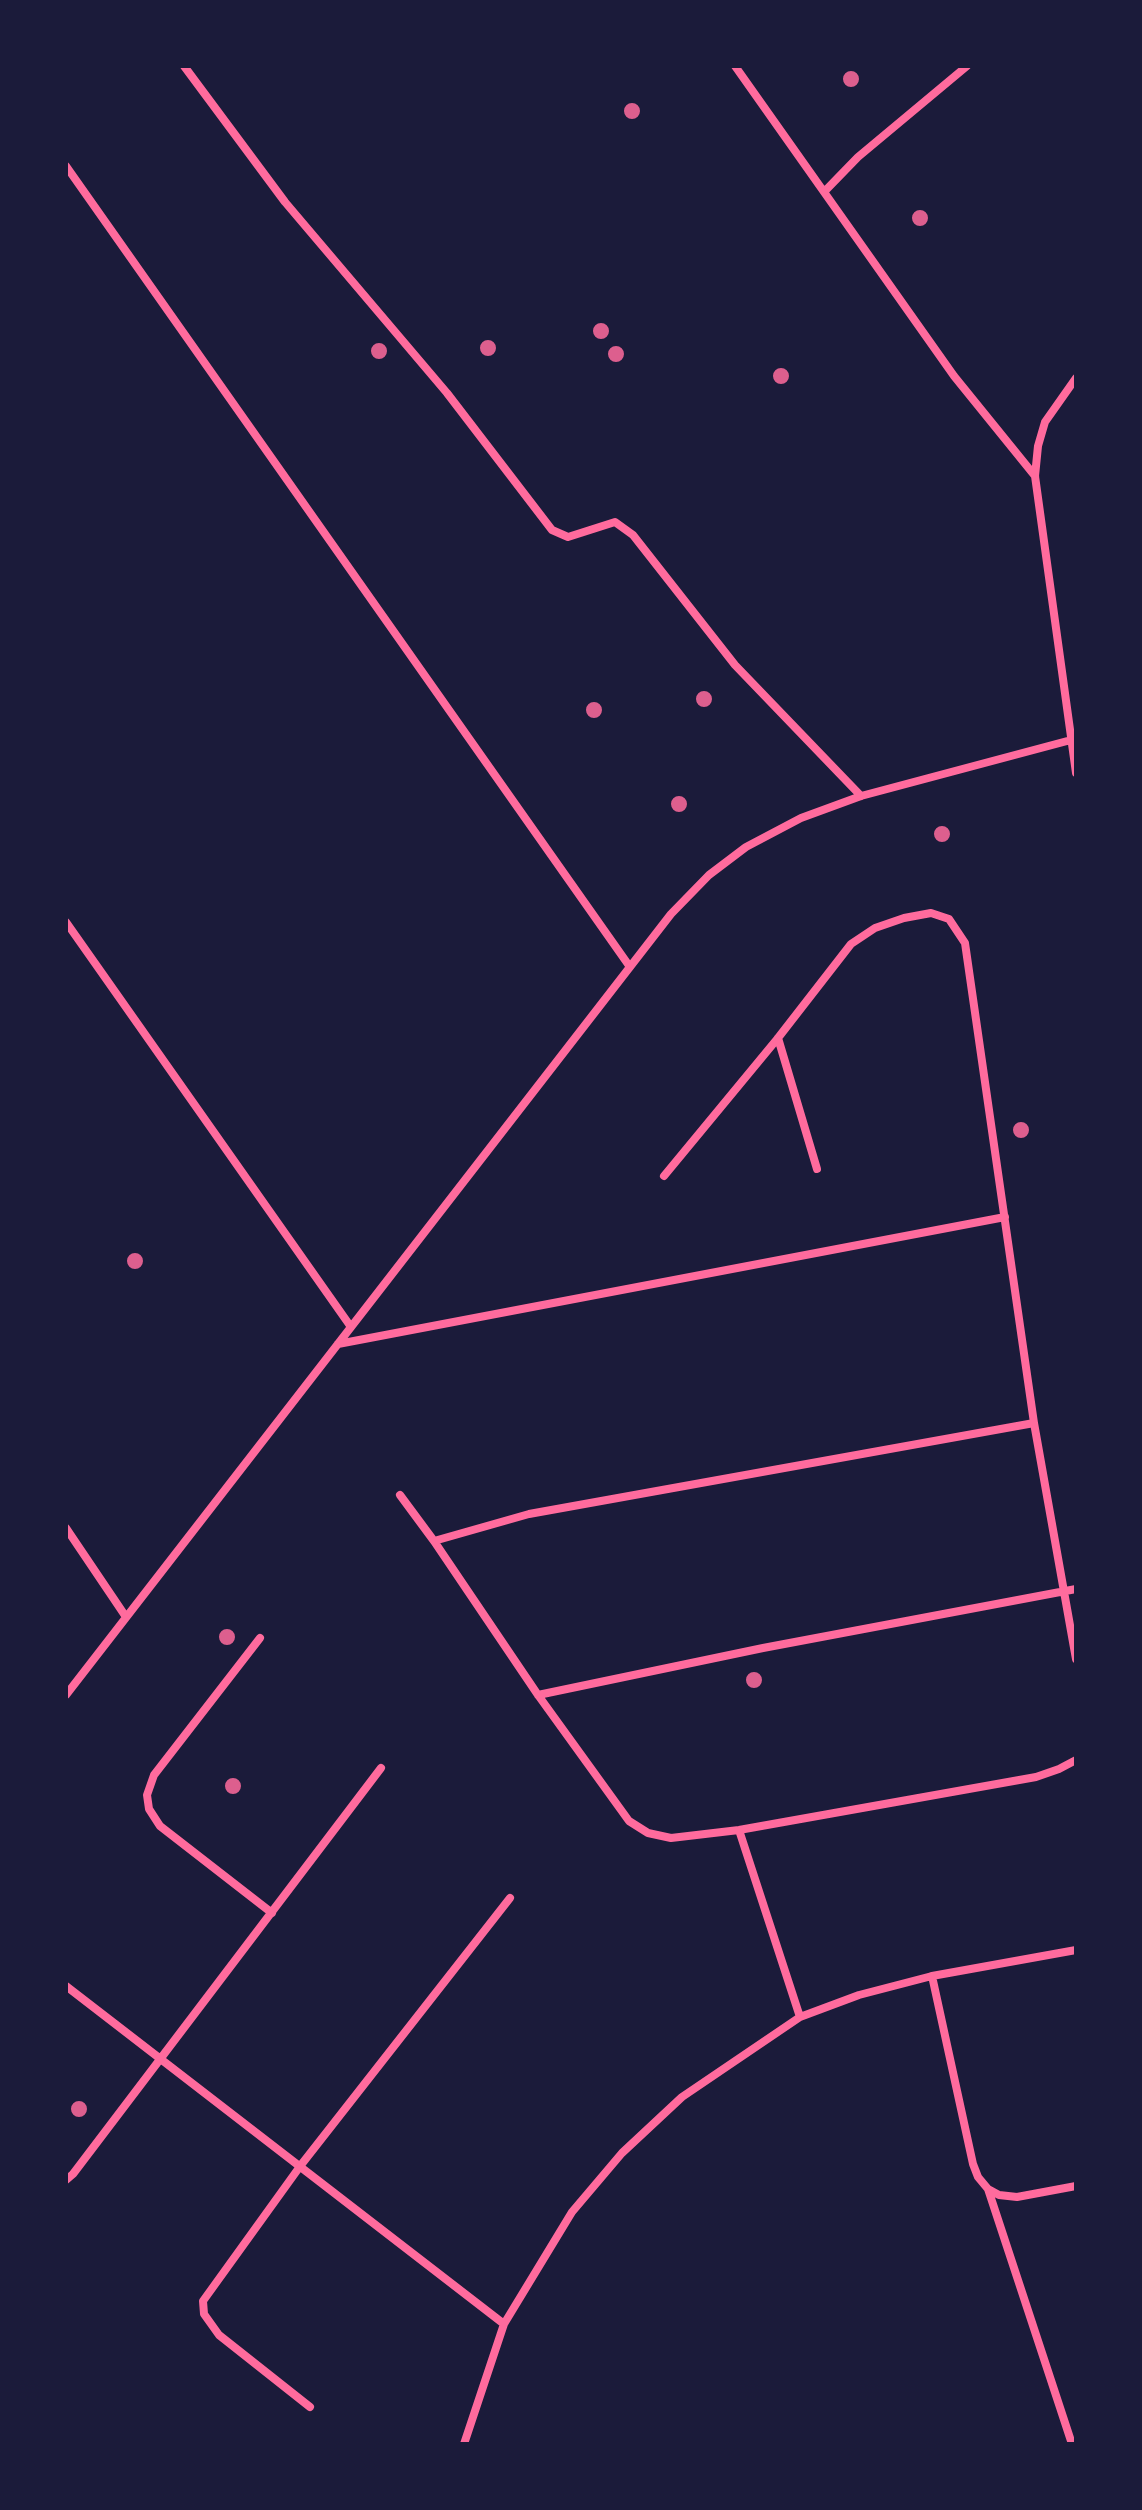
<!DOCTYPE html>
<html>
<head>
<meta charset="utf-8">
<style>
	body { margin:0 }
	#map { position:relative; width:1142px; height:2510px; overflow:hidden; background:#1b1b3a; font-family:"Nunito Sans",sans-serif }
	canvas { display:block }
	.frame { position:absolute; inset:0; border:68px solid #1b1b3a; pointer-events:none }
</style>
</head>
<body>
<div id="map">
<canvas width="1142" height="2510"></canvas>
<div class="frame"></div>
</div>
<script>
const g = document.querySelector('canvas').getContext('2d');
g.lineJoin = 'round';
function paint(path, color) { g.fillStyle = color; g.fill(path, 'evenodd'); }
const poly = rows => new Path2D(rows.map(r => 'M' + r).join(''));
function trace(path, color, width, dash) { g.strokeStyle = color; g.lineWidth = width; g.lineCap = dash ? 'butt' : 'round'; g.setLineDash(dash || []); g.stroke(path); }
paint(poly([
	'843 79a8 8 0 1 1 16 0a8 8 0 1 1-16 0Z',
	'624 111a8 8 0 1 1 16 0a8 8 0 1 1-16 0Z',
	'912 218a8 8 0 1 1 16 0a8 8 0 1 1-16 0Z',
	'593 331a8 8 0 1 1 16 0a8 8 0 1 1-16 0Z',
	'480 348a8 8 0 1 1 16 0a8 8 0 1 1-16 0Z',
	'371 351a8 8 0 1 1 16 0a8 8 0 1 1-16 0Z',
	'608 354a8 8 0 1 1 16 0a8 8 0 1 1-16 0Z',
	'773 376a8 8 0 1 1 16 0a8 8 0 1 1-16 0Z',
	'696 699a8 8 0 1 1 16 0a8 8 0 1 1-16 0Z',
	'586 710a8 8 0 1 1 16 0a8 8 0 1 1-16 0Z',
	'671 804a8 8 0 1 1 16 0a8 8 0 1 1-16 0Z',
	'934 834a8 8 0 1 1 16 0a8 8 0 1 1-16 0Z',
	'1013 1130a8 8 0 1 1 16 0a8 8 0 1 1-16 0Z',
	'127 1261a8 8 0 1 1 16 0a8 8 0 1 1-16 0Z',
	'219 1637a8 8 0 1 1 16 0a8 8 0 1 1-16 0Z',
	'746 1680a8 8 0 1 1 16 0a8 8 0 1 1-16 0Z',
	'225 1786a8 8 0 1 1 16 0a8 8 0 1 1-16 0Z',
	'71 2109a8 8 0 1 1 16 0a8 8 0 1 1-16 0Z'
]), '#dd5f8e');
trace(poly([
	[184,66,285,202,447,393,552,530,568,537,615,522,633,535,735,665,861,796],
	[735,66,954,376,1035,476],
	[66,166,630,967],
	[824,192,858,157,967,66],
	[1076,378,1045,422,1038,446,1035,476,1076,773],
	[66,922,351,1327],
	[778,1038,817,1169],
	[664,1176,778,1038,851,944,875,928,904,918,931,913,949,919,965,943,1034,1423,1076,1659],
	[338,1344,1005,1217],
	[400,1495,434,1541,538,1695,629,1821,648,1833,671,1838,739,1830,1036,1777,1059,1769,1076,1760],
	[66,1528,126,1617],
	[434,1541,529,1514,1034,1423],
	[260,1638,154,1775,147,1795,149,1809,160,1826,272,1913],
	[66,1695,671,914,709,875,746,847,801,818,861,796,1071,740],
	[538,1695,763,1648,1076,1589],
	[739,1830,800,2017],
	[932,1976,973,2164,978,2177,988,2189,999,2195,1017,2197,1076,2186],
	[66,1986,504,2324],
	[66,2180,73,2174,381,1768],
	[988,2189,1072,2444],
	[310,2407,219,2335,204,2314,203,2301,301,2165,510,1898],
	[464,2444,504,2324,572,2212,622,2153,682,2097,800,2017,859,1995,932,1976,1076,1950]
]), '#ff6b9d', 8);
</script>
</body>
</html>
